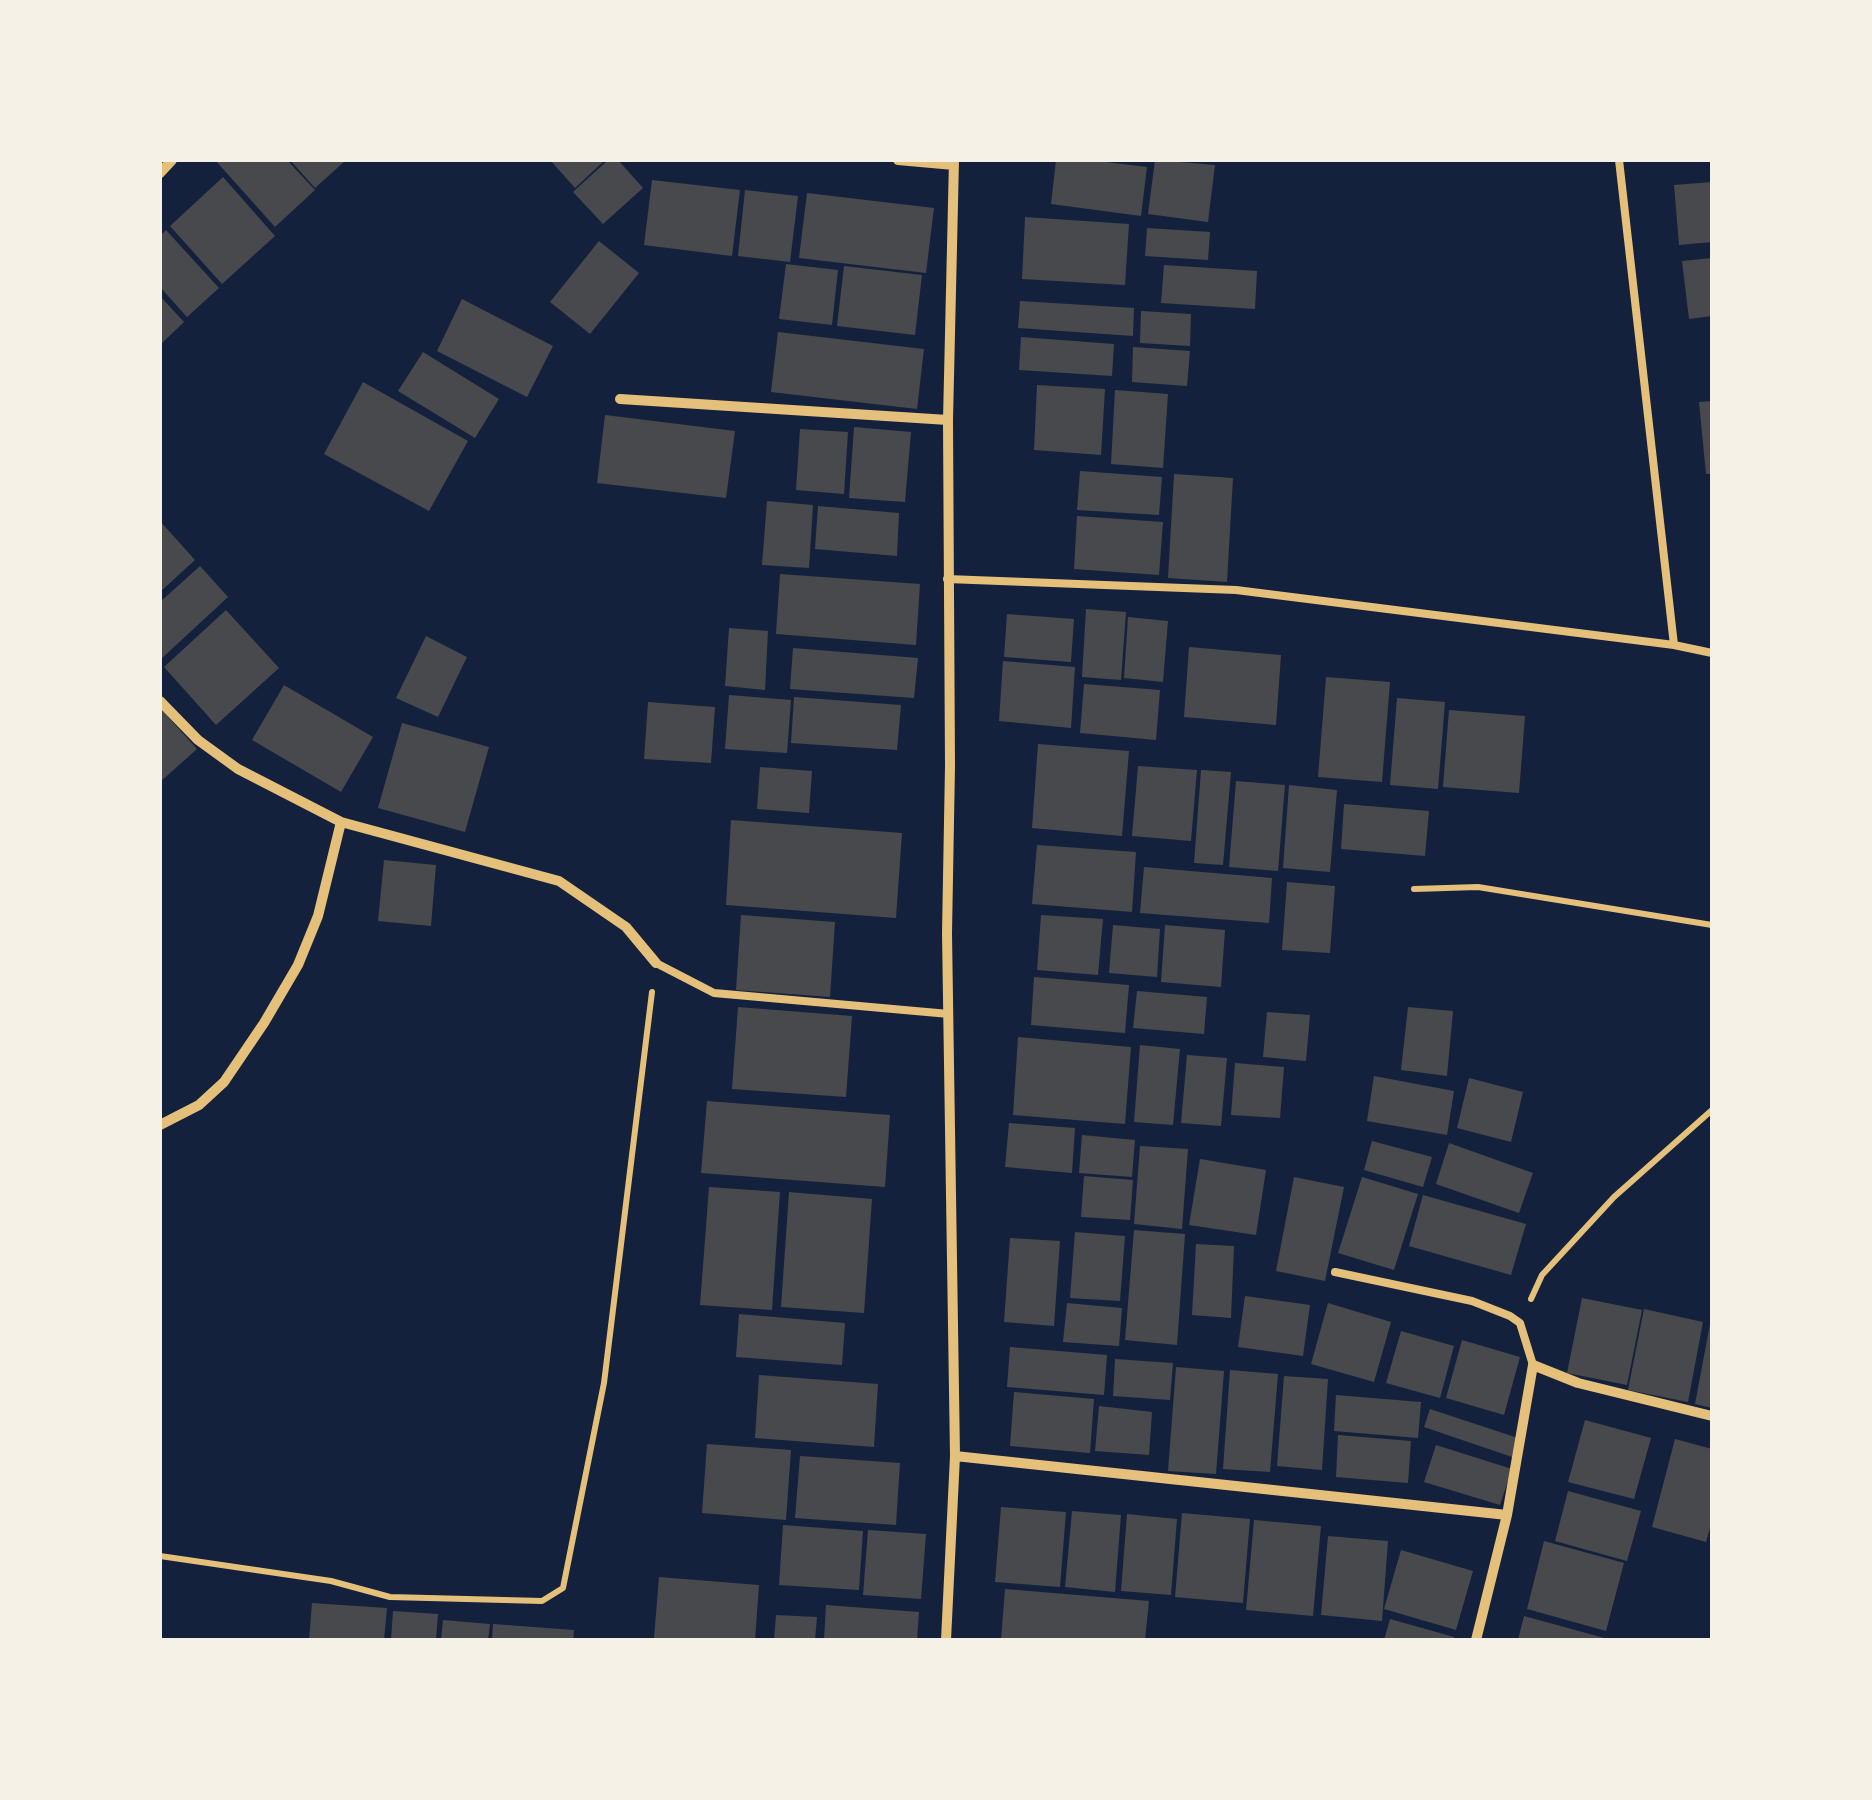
<!DOCTYPE html>
<html>
<head>
<meta charset="utf-8">
<style>
	body { margin:0 }
	#map { position:relative; width:1872px; height:1800px; overflow:hidden; background:#14213d; font-family:Ubuntu,sans-serif }
	canvas { display:block }
	.frame { position:absolute; inset:0; border:162px solid #f6f1e7; pointer-events:none }
</style>
</head>
<body>
<div id="map">
<canvas width="1872" height="1800"></canvas>
<div class="frame"></div>
</div>
<script>
const g = document.querySelector('canvas').getContext('2d');
g.lineJoin = 'round';
function paint(path, color) { g.fillStyle = color; g.fill(path, 'evenodd'); }
const poly = rows => new Path2D(rows.map(r => 'M' + r).join(''));
function trace(path, color, width, dash) { g.strokeStyle = color; g.lineWidth = width; g.lineCap = dash ? 'butt' : 'round'; g.setLineDash(dash || []); g.stroke(path); }
paint(poly([
	[215,160,287,160,315,190,275,227],
	[290,160,346,160,315,188],
	[550,160,605,160,575,188],
	[608,160,618,160,643,188,603,224,573,192],
	[1056,160,1089,160,1147,167,1141,216,1051,204],
	[1155,160,1215,165,1208,222,1148,214],
	[223,177,275,236,222,284,170,226],
	[652,180,740,190,732,256,644,245],
	[1712,182,1712,242,1679,245,1674,185],
	[745,190,798,196,790,262,738,256],
	[807,193,934,208,926,273,799,258],
	[1025,217,1129,224,1125,285,1022,279],
	[1147,228,1210,232,1208,260,1145,256],
	[166,230,219,288,187,317,160,287,160,236],
	[599,241,639,273,590,334,550,302],
	[1712,258,1712,316,1689,319,1682,261],
	[786,264,838,270,832,325,779,319],
	[1164,265,1257,271,1255,309,1161,303],
	[844,266,922,275,915,335,837,326],
	[160,296,184,322,160,345],
	[462,299,553,346,527,397,437,351],
	[1020,301,1134,308,1133,336,1018,328],
	[1141,311,1191,314,1190,346,1140,343],
	[778,332,924,349,917,409,771,392],
	[1021,337,1114,344,1112,376,1019,370],
	[1133,347,1190,351,1187,386,1132,382],
	[423,352,499,399,475,438,398,391],
	[363,382,468,441,429,511,324,454],
	[1037,385,1105,389,1101,455,1034,450],
	[1115,390,1168,394,1163,468,1111,464],
	[1712,401,1712,474,1706,474,1699,402],
	[605,415,735,431,726,498,597,483],
	[854,427,911,432,905,502,849,498],
	[800,429,848,432,844,494,796,490],
	[1080,471,1162,477,1159,515,1077,510],
	[1174,474,1233,478,1227,582,1168,578],
	[767,501,813,505,809,568,762,565],
	[818,506,899,513,897,556,815,549],
	[1077,516,1163,522,1159,575,1074,569],
	[160,521,195,560,160,592],
	[200,566,228,597,160,660,160,602],
	[780,574,920,584,916,645,776,634],
	[1086,609,1126,612,1121,680,1082,677],
	[226,610,279,668,216,725,164,667],
	[1007,614,1074,619,1071,662,1004,657],
	[1128,617,1168,621,1163,682,1124,678],
	[729,628,768,631,765,690,725,686],
	[426,636,467,657,438,717,396,698],
	[1189,647,1281,655,1276,725,1184,717],
	[793,648,918,658,914,698,790,689],
	[1003,661,1075,667,1071,728,999,721],
	[1326,677,1390,682,1382,782,1318,777],
	[1084,684,1160,690,1156,740,1080,733],
	[284,685,373,737,341,792,252,740],
	[729,695,791,700,787,753,725,749],
	[794,697,901,705,897,750,791,743],
	[1397,698,1445,702,1438,789,1390,785],
	[648,702,715,707,711,763,644,759],
	[160,708,197,749,160,782],
	[1449,710,1525,716,1519,793,1443,787],
	[402,723,489,747,465,832,378,808],
	[1038,744,1129,751,1122,836,1032,828],
	[1138,766,1197,770,1191,841,1132,836],
	[760,767,812,771,809,813,757,809],
	[1201,770,1231,772,1223,865,1194,863],
	[1236,781,1285,785,1278,871,1229,867],
	[1289,785,1337,790,1330,872,1283,868],
	[1344,804,1429,811,1425,856,1341,849],
	[731,820,902,833,896,918,726,905],
	[1037,845,1136,852,1132,912,1032,904],
	[384,860,436,865,431,926,378,921],
	[1144,867,1272,878,1269,923,1140,913],
	[1287,882,1335,886,1330,953,1282,950],
	[741,915,835,922,830,997,736,990],
	[1041,915,1103,919,1098,975,1037,970],
	[1113,925,1160,929,1157,977,1109,973],
	[1165,925,1225,930,1221,987,1161,982],
	[1034,977,1129,985,1125,1033,1031,1025],
	[1137,991,1207,997,1204,1034,1133,1028],
	[738,1007,852,1016,846,1097,732,1089],
	[1408,1007,1453,1011,1447,1076,1401,1070],
	[1267,1012,1310,1015,1306,1061,1263,1057],
	[1018,1037,1131,1047,1125,1124,1013,1115],
	[1140,1045,1180,1049,1173,1125,1134,1122],
	[1187,1055,1227,1058,1221,1126,1181,1123],
	[1235,1063,1284,1067,1280,1118,1231,1115],
	[1374,1076,1454,1091,1447,1135,1367,1121],
	[1469,1078,1523,1092,1511,1142,1457,1128],
	[707,1101,890,1115,885,1187,701,1173],
	[1009,1123,1075,1128,1072,1173,1005,1167],
	[1082,1135,1135,1140,1132,1177,1079,1173],
	[1372,1141,1432,1157,1423,1187,1364,1170],
	[1449,1143,1533,1173,1519,1213,1436,1184],
	[1140,1146,1188,1149,1182,1229,1134,1224],
	[1200,1159,1266,1170,1256,1235,1189,1225],
	[1084,1176,1133,1180,1130,1220,1081,1217],
	[1294,1177,1344,1187,1325,1281,1276,1271],
	[1362,1177,1418,1194,1394,1270,1338,1253],
	[709,1187,780,1192,772,1310,700,1305],
	[789,1192,872,1199,864,1313,781,1307],
	[1423,1195,1526,1224,1511,1275,1409,1246],
	[1134,1230,1185,1234,1177,1345,1125,1340],
	[1075,1232,1125,1236,1120,1301,1070,1298],
	[1010,1238,1060,1241,1054,1326,1004,1322],
	[1196,1244,1234,1246,1231,1318,1192,1315],
	[1245,1296,1310,1305,1303,1356,1238,1347],
	[1582,1298,1642,1310,1627,1385,1567,1373],
	[1067,1303,1122,1308,1119,1346,1063,1342],
	[1328,1303,1391,1322,1374,1382,1311,1364],
	[1644,1309,1703,1322,1688,1402,1628,1390],
	[739,1314,845,1323,842,1365,736,1357],
	[1710,1324,1712,1324,1712,1408,1695,1404],
	[1401,1331,1454,1346,1440,1398,1386,1383],
	[1462,1340,1520,1357,1504,1415,1446,1398],
	[1010,1347,1107,1355,1104,1395,1007,1387],
	[1115,1359,1173,1363,1170,1400,1113,1396],
	[1176,1367,1224,1371,1216,1474,1168,1471],
	[1230,1370,1278,1374,1270,1472,1223,1469],
	[759,1375,878,1384,874,1447,755,1438],
	[1284,1376,1328,1379,1322,1470,1277,1466],
	[1014,1392,1094,1399,1090,1453,1010,1446],
	[1336,1395,1421,1402,1418,1438,1334,1431],
	[1099,1406,1152,1412,1149,1455,1095,1451],
	[1430,1409,1518,1438,1512,1457,1424,1427],
	[1585,1420,1651,1438,1634,1499,1568,1482],
	[1338,1435,1411,1441,1408,1483,1336,1477],
	[1675,1439,1712,1449,1712,1521,1706,1542,1652,1527],
	[707,1444,791,1450,786,1520,702,1513],
	[1436,1445,1512,1469,1500,1505,1424,1482],
	[800,1456,900,1463,896,1525,795,1518],
	[1568,1491,1641,1511,1627,1561,1555,1541],
	[1001,1507,1066,1512,1060,1587,995,1582],
	[1072,1511,1121,1515,1115,1592,1065,1587],
	[1182,1513,1250,1519,1243,1603,1175,1597],
	[1127,1514,1177,1519,1171,1595,1121,1591],
	[1254,1520,1321,1526,1313,1616,1246,1610],
	[783,1525,863,1531,859,1590,779,1585],
	[868,1530,926,1534,921,1599,863,1595],
	[1328,1536,1388,1541,1382,1621,1321,1615],
	[1544,1541,1624,1563,1606,1631,1527,1609],
	[1401,1550,1473,1571,1456,1630,1384,1609],
	[659,1577,759,1585,755,1640,654,1638],
	[1005,1589,1149,1601,1145,1640,1001,1640],
	[312,1603,387,1608,384,1640,309,1640],
	[826,1605,919,1612,917,1640,824,1640],
	[393,1611,438,1614,436,1640,391,1640],
	[776,1615,817,1617,815,1640,774,1640],
	[1524,1616,1608,1639,1608,1640,1518,1640],
	[1390,1619,1454,1637,1454,1640,1384,1640],
	[443,1620,490,1624,488,1640,441,1640],
	[493,1624,574,1630,573,1640,492,1640]
]), '#48494c');
trace(poly([
	[1414,889,1478,887,1712,925],
	[1531,1299,1542,1275,1614,1197,1712,1110],
	[160,1556,331,1581,390,1597,542,1601,563,1588,604,1383,652,992]
]), '#e5c07b', 6);
trace(poly([
	[1619,160,1674,645,1712,653],
	[947,579,1236,590,1674,645],
	[656,963,714,993,949,1014],
	[1335,1272,1472,1301,1510,1316,1520,1323,1533,1365]
]), '#e5c07b', 8);
trace(poly([
	[898,160,954,165],
	[160,173,172,160],
	[620,399,948,420],
	[160,701,198,740,238,769,341,822],
	[160,1125,199,1105,224,1082,264,1023,298,965,318,916,341,822,559,881,626,927,656,963],
	[955,1456,1507,1515,1533,1365,1578,1383,1712,1416],
	[946,1640,955,1456,947,933,950,766,948,420,954,160],
	[1476,1640,1507,1515]
]), '#e5c07b', 10);
</script>
</body>
</html>
